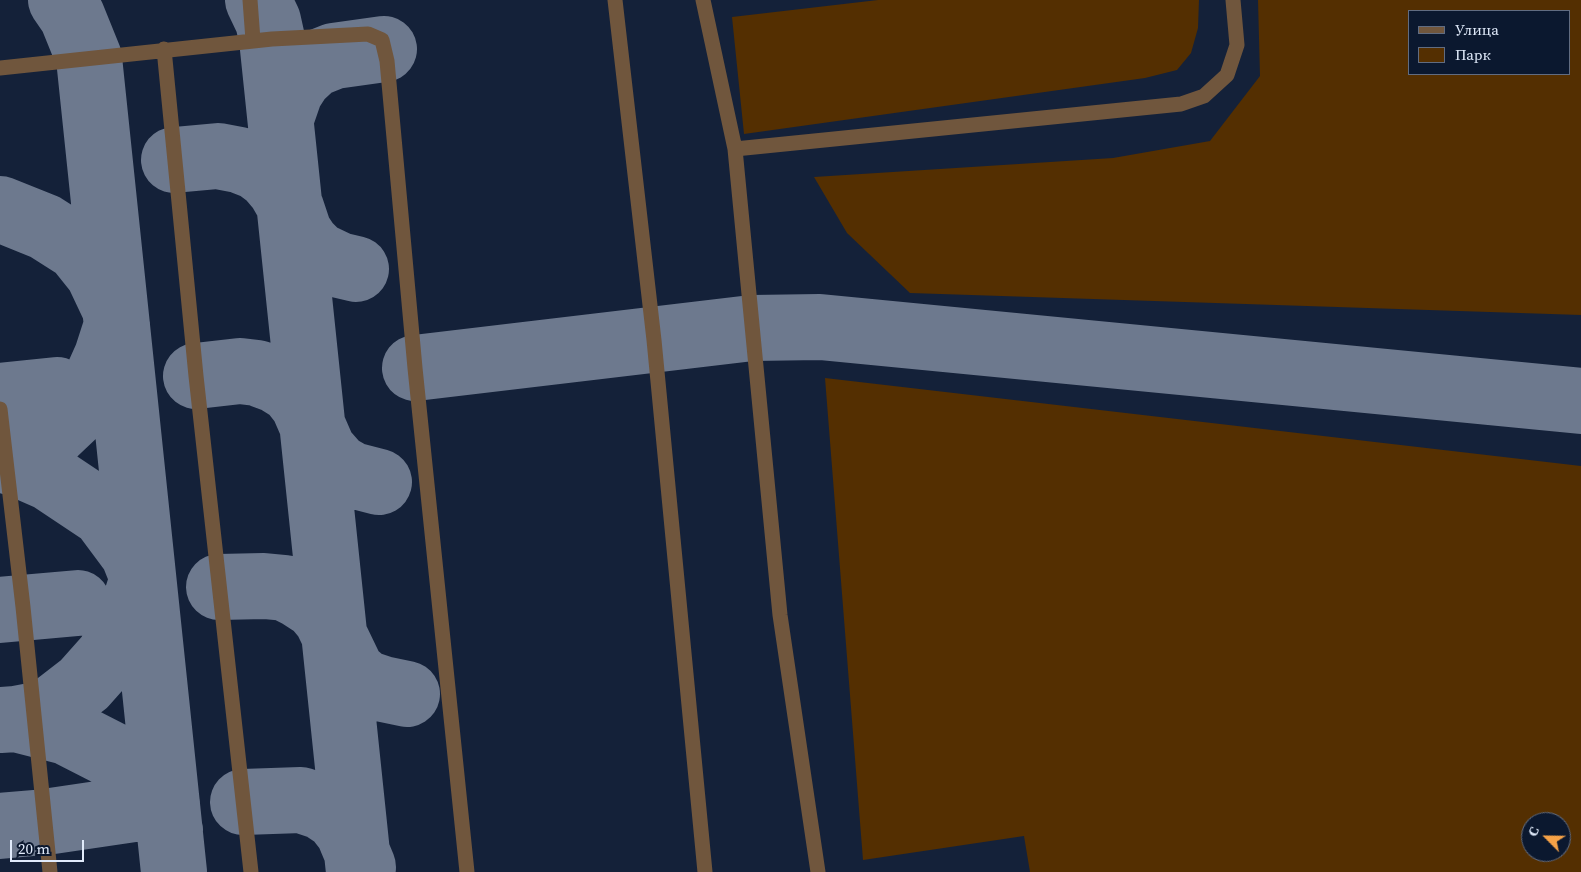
<!DOCTYPE html>
<html>
<head>
<meta charset="utf-8">
<style>
	body { margin:0 }
	#map { position:relative; width:1581px; height:872px; overflow:hidden; background:#142139; font-family:"Source Serif 4",serif }
	canvas { display:block }
	.legend { position:absolute; left:1408px; top:10px; width:162px; height:65px; box-sizing:border-box; background:#0b182f; border:1px solid #616c81; margin:0; padding:6px 9px; list-style:none; font-size:15px; color:#e1ebfb }
	.legend li { display:flex; align-items:center; gap:10px; height:25px }
	.legend b { width:25px; border:1px solid #616c81 }
	.north { position:absolute; left:1521px; top:812px; width:50px; height:50px; box-sizing:border-box; background:#0b182f; border:1px solid #616c81; border-radius:50%; rotate:293deg; font-size:14px; font-weight:700; line-height:20px; text-align:center; color:#e1ebfb }
	.north::after { content:''; display:block; margin:auto; width:18px; height:22px; background:#f6a247; clip-path:polygon(50% 0,100% 100%,50% 72%,0 100%) }
	.scale { position:absolute; left:10px; top:840px; width:74px; height:22px; box-sizing:border-box; border:2px solid #e1ebfb; border-top:0; padding-left:6px; font-size:15px; line-height:18px; white-space:nowrap; color:#e1ebfb; -webkit-text-stroke:4px #0b182f; paint-order:stroke }
</style>
</head>
<body>
<div id="map">
<canvas width="1581" height="872"></canvas>
<ul class="legend">
<li><b style="height:6px;background:#70563d"></b>Улица</li>
<li><b style="height:14px;background:#542f01"></b>Парк</li>
</ul>
<div class="north">С</div>
<div class="scale">20 m</div>
</div>
<script>
const g = document.querySelector('canvas').getContext('2d');
g.lineJoin = 'round';
function paint(path, color) { g.fillStyle = color; g.fill(path, 'evenodd'); }
const poly = rows => new Path2D(rows.map(r => 'M' + r).join(''));
function trace(path, color, width, dash) { g.strokeStyle = color; g.lineWidth = width; g.lineCap = dash ? 'butt' : 'round'; g.setLineDash(dash || []); g.stroke(path); }
paint(poly([
	[878,0,1199,0,1198,28,1191,53,1177,70,1145,78,744,134,732,17],
	[1258,0,1581,0,1581,315,910,293,847,233,814,177,1113,158,1210,141,1260,76],
	[1570,11,1570,74,1410,74,1410,11],
	[825,378,1581,466,1581,872,1030,872,1024,836,863,860],
	[1531,822,1561,822,1561,852,1531,852]
]), '#542f01');
trace(poly([
	[61,0,72,16,89,58,174,872],
	[258,0,268,21,272,39,359,872],
	[281,118,290,92,299,78,314,64,334,56,384,49],
	[174,160,218,156,239,160,257,167,269,176,280,189,291,208,299,232,307,244,318,255,339,265,356,269],
	[0,209,45,227,78,248,98,273,115,309],
	[415,368,752,328,820,327,1581,401],
	[196,376,240,371,257,373,276,380,292,390,303,404,323,450,338,467,352,475,379,482],
	[0,396,57,390],
	[0,456,33,447,53,434,72,416,94,385,107,356,117,325],
	[0,459,18,464,50,478,104,514,133,553,143,578,128,625,108,657,84,684,53,708,37,715,16,719],
	[219,587,264,586,285,588,299,595,316,606,326,618,352,672,365,683,383,689,407,694],
	[0,610,78,603],
	[0,720,16,719,67,732,114,756,148,792,170,830],
	[243,802,301,800,322,807,337,817,348,831,363,867],
	[0,826,45,822,167,804]
]), '#6d798e', 66);
trace(poly([
	[250,0,253,40],
	[615,0,654,340,705,872],
	[703,0,735,149,780,615,818,872],
	[164,49,196,376,251,872],
	[0,68,272,39,368,34,382,40,387,61,415,368,467,872],
	[735,149,1181,104,1204,96,1227,75,1237,45,1233,0],
	[0,409,23,607,50,872]
]), '#70563d', 15);
</script>
</body>
</html>
